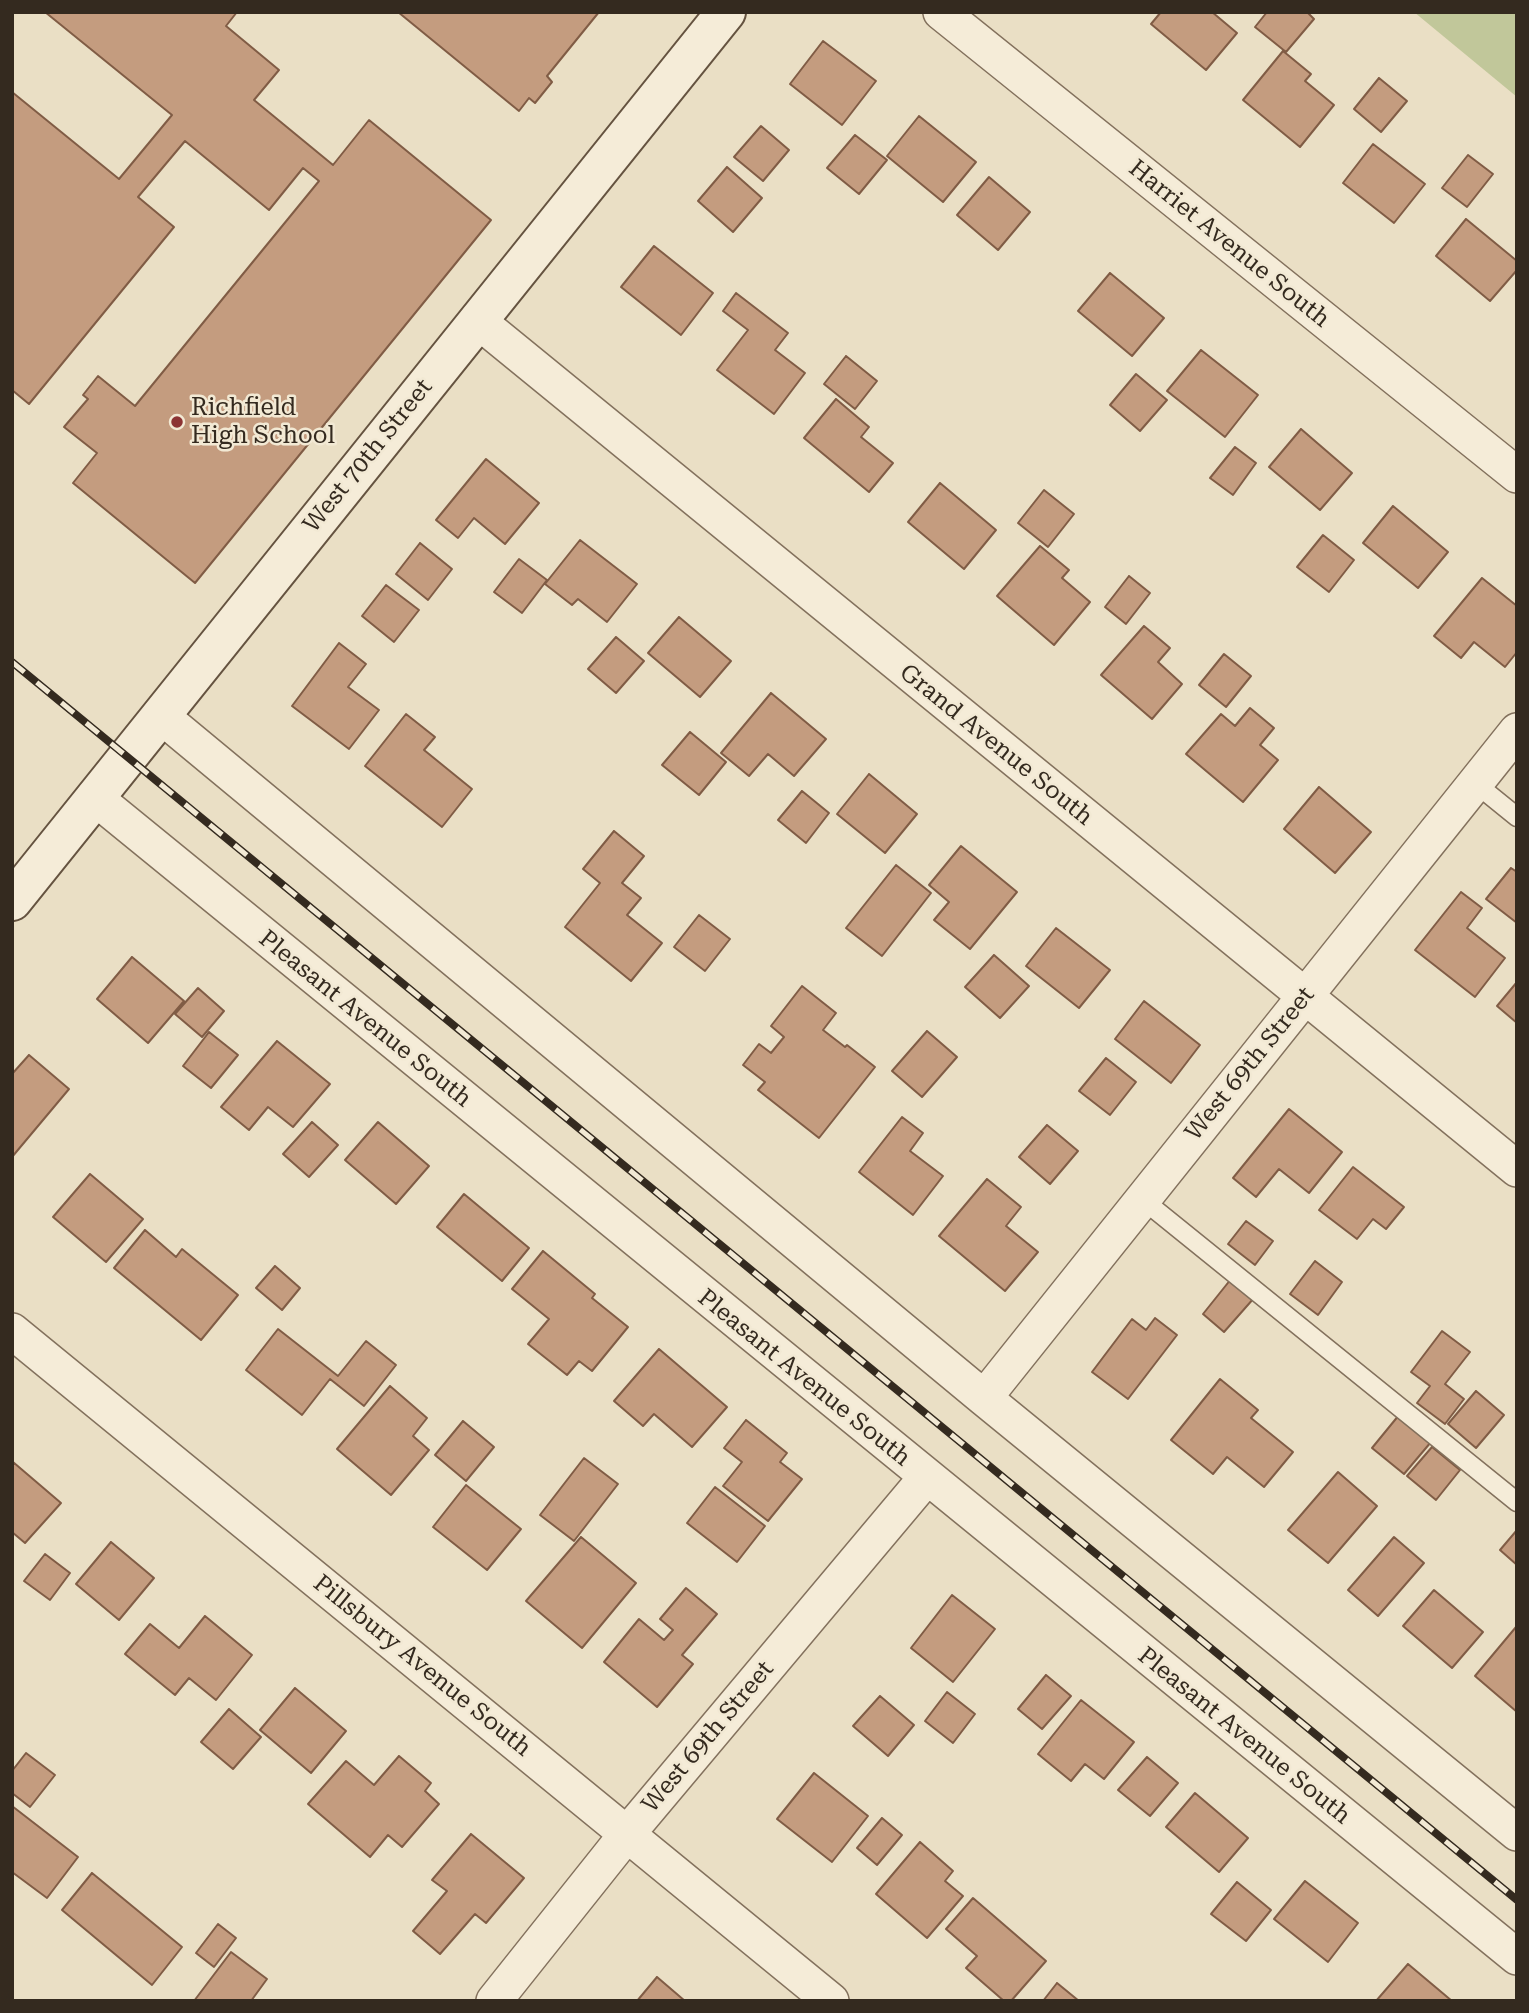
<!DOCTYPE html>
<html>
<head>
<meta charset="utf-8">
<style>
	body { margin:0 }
	#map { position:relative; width:1529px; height:2013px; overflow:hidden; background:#eadfc5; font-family:"Roboto Serif",serif }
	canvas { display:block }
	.frame { position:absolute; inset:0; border:14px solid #342a1f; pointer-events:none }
</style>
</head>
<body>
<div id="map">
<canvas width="1529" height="2013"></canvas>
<div class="frame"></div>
</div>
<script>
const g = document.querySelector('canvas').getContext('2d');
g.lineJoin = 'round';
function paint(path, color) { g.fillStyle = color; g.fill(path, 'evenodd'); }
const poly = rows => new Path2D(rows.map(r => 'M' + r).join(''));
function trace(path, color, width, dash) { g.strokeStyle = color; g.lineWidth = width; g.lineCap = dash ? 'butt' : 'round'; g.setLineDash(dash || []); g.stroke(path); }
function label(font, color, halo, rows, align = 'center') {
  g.font = font + ' "Roboto Serif",serif'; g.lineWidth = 5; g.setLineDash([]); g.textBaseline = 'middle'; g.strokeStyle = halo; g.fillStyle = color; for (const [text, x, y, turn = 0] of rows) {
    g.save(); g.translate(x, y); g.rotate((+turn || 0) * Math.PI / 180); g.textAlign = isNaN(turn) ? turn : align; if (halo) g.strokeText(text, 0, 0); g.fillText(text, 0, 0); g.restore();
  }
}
paint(poly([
	[1414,12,1517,12,1517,97]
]), '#c1c79a');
const building = poly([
	[45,12,237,12,226,26,279,70,254,100,333,165,369,120,491,220,195,583,73,483,97,453,64,427,88,399,83,395,98,376,135,406,319,181,303,168,269,210,185,141,138,197,174,227,29,404,12,390,12,92,119,179,172,115,45,12],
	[398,12,599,12,547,76,552,82,535,103,529,98,519,111,398,12],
	[1161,12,1212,12,1237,33,1206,70,1151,24,1161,12],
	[1267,12,1307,12,1314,19,1286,52,1255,27,1267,12],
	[823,41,876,81,842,125,790,84,823,41],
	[1283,51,1311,74,1305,81,1334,105,1300,147,1243,100,1283,51],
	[1379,78,1407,101,1381,132,1354,109,1379,78],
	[919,116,976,162,943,202,887,156,919,116],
	[761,126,789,150,763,181,734,157,761,126],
	[855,135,887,160,859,194,827,168,855,135],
	[1373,144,1425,184,1394,223,1343,183,1373,144],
	[1468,155,1493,174,1467,207,1442,188,1468,155],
	[727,167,762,198,733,232,698,201,727,167],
	[989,177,1030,212,998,250,957,215,989,177],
	[1466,219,1517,261,1517,270,1490,301,1436,256,1466,219],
	[654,246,713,293,681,335,621,287,654,246],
	[1110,273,1164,318,1132,356,1078,311,1110,273],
	[736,293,788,333,775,350,805,373,774,414,717,370,748,330,723,311,736,293],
	[1201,350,1258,395,1225,437,1167,391,1201,350],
	[846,356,877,381,855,409,824,384,846,356],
	[1136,374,1167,400,1140,431,1110,405,1136,374],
	[836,399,869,427,861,437,893,463,869,492,804,438,836,399],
	[1301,429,1352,473,1320,510,1269,467,1301,429],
	[1235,447,1256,463,1233,495,1210,478,1235,447],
	[486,459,539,503,505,544,474,518,458,538,436,520,486,459],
	[940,483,996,530,964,569,908,522,940,483],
	[1044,490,1074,514,1048,547,1018,523,1044,490],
	[1393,506,1448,552,1418,588,1363,543,1393,506],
	[1323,535,1354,560,1329,592,1297,567,1323,535],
	[580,540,637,584,607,622,578,599,572,605,545,584,580,540],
	[420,543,452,569,428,600,396,574,420,543],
	[1040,546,1069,570,1062,578,1090,602,1054,645,997,596,1040,546],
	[519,559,547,580,522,613,494,592,519,559],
	[1129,576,1150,593,1126,624,1105,607,1129,576],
	[1482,578,1517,606,1517,652,1505,667,1474,642,1461,658,1434,636,1482,578],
	[386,585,419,610,394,642,362,616,386,585],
	[679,617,731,661,700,697,648,653,679,617],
	[1144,626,1170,648,1158,662,1182,684,1152,719,1101,675,1144,626],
	[616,637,644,661,616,693,588,669,616,637],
	[339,643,366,664,348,687,379,710,349,749,292,706,339,643],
	[1224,654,1251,676,1226,707,1199,685,1224,654],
	[771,693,826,739,794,776,768,754,749,776,721,753,771,693],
	[1250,708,1274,728,1260,745,1278,760,1243,802,1186,754,1221,714,1235,726,1250,708],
	[406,714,435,737,424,750,472,789,442,827,365,766,406,714],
	[690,732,726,762,699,795,662,765,690,732],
	[869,774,917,814,885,853,837,814,869,774],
	[1319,787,1371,832,1335,873,1284,829,1319,787],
	[802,791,829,813,806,843,778,820,802,791],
	[614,831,644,856,622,883,641,898,627,915,662,943,631,981,565,927,600,883,583,869,614,831],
	[961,846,1017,892,970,949,934,920,949,902,929,885,961,846],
	[896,865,931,893,882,956,846,928,896,865],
	[1511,868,1517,872,1517,923,1486,899,1511,868],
	[1461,892,1482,908,1467,928,1505,958,1475,997,1415,950,1461,892],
	[699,915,730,939,705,971,674,947,699,915],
	[1056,928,1110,970,1079,1008,1026,966,1056,928],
	[994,955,1029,986,1000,1018,965,987,994,955],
	[132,957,184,1001,148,1043,97,999,132,957],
	[1517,982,1517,1023,1497,1006,1517,982],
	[802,986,836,1013,823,1030,845,1047,847,1045,875,1067,819,1138,758,1090,765,1082,743,1065,759,1044,771,1053,784,1037,771,1026,802,986],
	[198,988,224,1011,202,1037,175,1014,198,988],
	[1144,1001,1200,1045,1171,1083,1115,1039,1144,1001],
	[927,1031,957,1057,922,1097,892,1071,927,1031],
	[209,1032,238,1055,211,1088,183,1066,209,1032],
	[277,1041,330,1084,293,1127,268,1107,249,1130,221,1107,277,1041],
	[29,1055,69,1089,12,1157,12,1074,29,1055],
	[1106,1058,1136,1082,1110,1115,1079,1091,1106,1058],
	[1289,1109,1342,1152,1309,1193,1279,1169,1256,1197,1233,1178,1289,1109],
	[902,1117,923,1133,910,1151,943,1176,913,1215,859,1172,902,1117],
	[312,1122,338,1145,309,1177,283,1154,312,1122],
	[378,1122,429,1166,396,1204,345,1160,378,1122],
	[1047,1125,1078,1151,1050,1184,1019,1157,1047,1125],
	[1353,1167,1404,1207,1386,1229,1373,1219,1357,1239,1319,1210,1353,1167],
	[90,1174,143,1219,106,1262,53,1217,90,1174],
	[987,1179,1021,1207,1006,1226,1038,1252,1005,1291,939,1236,987,1179],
	[464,1194,529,1248,502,1281,437,1227,464,1194],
	[1246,1221,1273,1241,1255,1265,1228,1244,1246,1221],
	[145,1230,176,1257,182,1249,238,1295,201,1340,114,1268,145,1230],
	[543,1251,595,1294,592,1298,628,1327,592,1371,579,1361,567,1375,528,1344,549,1319,512,1289,543,1251],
	[1315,1261,1342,1282,1318,1315,1290,1294,1315,1261],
	[275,1266,300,1288,282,1310,256,1288,275,1266],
	[1231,1279,1254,1298,1224,1332,1203,1314,1231,1279],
	[1155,1318,1177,1335,1128,1399,1092,1372,1132,1319,1146,1330,1155,1318],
	[278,1329,338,1376,366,1341,396,1365,364,1406,330,1379,302,1415,246,1370,278,1329],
	[1442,1331,1470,1352,1445,1384,1464,1399,1445,1424,1417,1403,1430,1386,1411,1372,1442,1331],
	[659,1349,727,1407,692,1447,654,1414,643,1426,614,1401,659,1349],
	[1220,1379,1258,1410,1251,1418,1293,1452,1264,1487,1227,1457,1213,1474,1171,1440,1220,1379],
	[390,1386,427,1418,413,1436,429,1450,391,1495,337,1449,390,1386],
	[1476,1391,1504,1415,1476,1448,1448,1424,1476,1391],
	[1399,1415,1431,1442,1404,1474,1372,1448,1399,1415],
	[746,1420,787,1453,780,1462,802,1479,768,1521,723,1486,742,1462,724,1448,746,1420],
	[463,1421,494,1447,466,1481,435,1455,463,1421],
	[1432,1447,1460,1470,1436,1500,1407,1476,1432,1447],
	[584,1458,618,1484,574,1541,540,1515,584,1458],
	[13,1462,61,1503,25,1543,12,1532,13,1462],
	[1338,1472,1377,1506,1328,1563,1288,1530,1338,1472],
	[466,1485,521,1529,487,1570,433,1527,466,1485],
	[715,1487,765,1526,737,1562,687,1523,715,1487],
	[1517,1530,1517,1565,1500,1550,1517,1530],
	[581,1537,636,1583,582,1648,526,1601,581,1537],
	[1394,1537,1424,1563,1378,1616,1348,1590,1394,1537],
	[111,1542,154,1578,119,1620,76,1584,111,1542],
	[45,1554,70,1573,50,1600,24,1581,45,1554],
	[686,1588,717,1614,682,1655,693,1664,657,1707,604,1662,639,1619,664,1640,673,1630,660,1619,686,1588],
	[1434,1590,1483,1632,1452,1668,1403,1626,1434,1590],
	[952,1595,995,1629,953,1682,911,1648,952,1595],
	[205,1616,252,1655,216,1700,189,1678,175,1695,125,1654,150,1624,179,1648,205,1616],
	[1516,1627,1517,1627,1517,1712,1475,1676,1516,1627],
	[1046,1675,1071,1696,1042,1729,1018,1709,1046,1675],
	[295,1688,346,1731,311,1773,260,1730,295,1688],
	[947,1692,975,1714,953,1743,925,1721,947,1692],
	[880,1696,914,1725,888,1756,853,1726,880,1696],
	[1081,1700,1134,1742,1104,1779,1085,1764,1071,1781,1038,1754,1081,1700],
	[229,1709,261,1737,233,1769,201,1742,229,1709],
	[26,1753,55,1775,30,1807,12,1793,12,1771,26,1753],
	[399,1756,431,1783,425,1791,439,1804,402,1847,388,1835,370,1857,308,1804,346,1761,374,1785,399,1756],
	[1147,1757,1178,1783,1150,1816,1118,1790,1147,1757],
	[814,1773,868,1816,832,1862,777,1819,814,1773],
	[1195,1793,1248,1838,1219,1872,1166,1827,1195,1793],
	[12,1806,78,1857,47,1898,12,1872,12,1806],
	[882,1818,902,1835,877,1865,857,1848,882,1818],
	[471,1834,524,1878,486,1923,475,1914,440,1954,413,1931,447,1891,432,1880,471,1834],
	[920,1842,953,1871,945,1881,963,1896,927,1938,876,1894,920,1842],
	[92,1873,182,1947,152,1985,62,1910,92,1873],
	[1305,1881,1358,1923,1328,1962,1274,1919,1305,1881],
	[1237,1882,1271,1910,1246,1941,1211,1914,1237,1882],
	[973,1898,1046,1961,1011,2001,1004,2001,966,1968,977,1956,946,1929,973,1898],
	[218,1924,236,1938,214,1967,196,1953,218,1924],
	[231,1952,267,1979,251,2001,194,2001,231,1952],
	[1408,1964,1452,2001,1376,2001,1408,1964],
	[657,1977,685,2001,637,2001,657,1977],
	[1057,1983,1079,2001,1043,2001,1057,1983]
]);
paint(building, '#c49c7f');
trace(building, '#805c45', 2);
const lane = poly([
	[1475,783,1517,817],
	[1142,1199,1517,1502]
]);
const street = poly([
	[941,12,1517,475],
	[477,320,1517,1169],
	[160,715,984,1398,1517,1833],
	[94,797,1517,1957],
	[12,1331,831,2001],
	[984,1398,1517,731],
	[494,2001,627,1834,926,1478]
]);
const secondary = poly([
	[12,901,726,12]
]);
trace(lane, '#83715d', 21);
trace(street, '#83715d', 38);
trace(secondary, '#655340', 42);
trace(lane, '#f5ecd8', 18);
trace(street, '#f5ecd8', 35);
trace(secondary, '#f5ecd8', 38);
const rail = poly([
	[12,662,1517,1900]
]);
trace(rail, '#342a1f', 8);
trace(rail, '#f2e9d4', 5, [16]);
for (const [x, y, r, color] of [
	[177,422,7,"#8c3333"]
]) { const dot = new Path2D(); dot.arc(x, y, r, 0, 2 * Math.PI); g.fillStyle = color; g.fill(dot); trace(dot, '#f2e9d4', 2.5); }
label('24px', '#342a1f', '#f2e9d4', [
	["Harriet Avenue South",1229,244,39],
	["West 70th Street",368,456,-51],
	["Grand Avenue South",996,745,39],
	["Pleasant Avenue South",365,1019,39],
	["West 69th Street",1250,1064,-51],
	["Pleasant Avenue South",804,1378,39],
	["Pillsbury Avenue South",422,1666,39],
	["Pleasant Avenue South",1244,1736,39],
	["West 69th Street",708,1737,-50]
]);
label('24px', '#342a1f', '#f2e9d4', [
	["Richfield",191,408],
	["High School",191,436]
], 'left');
</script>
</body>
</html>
